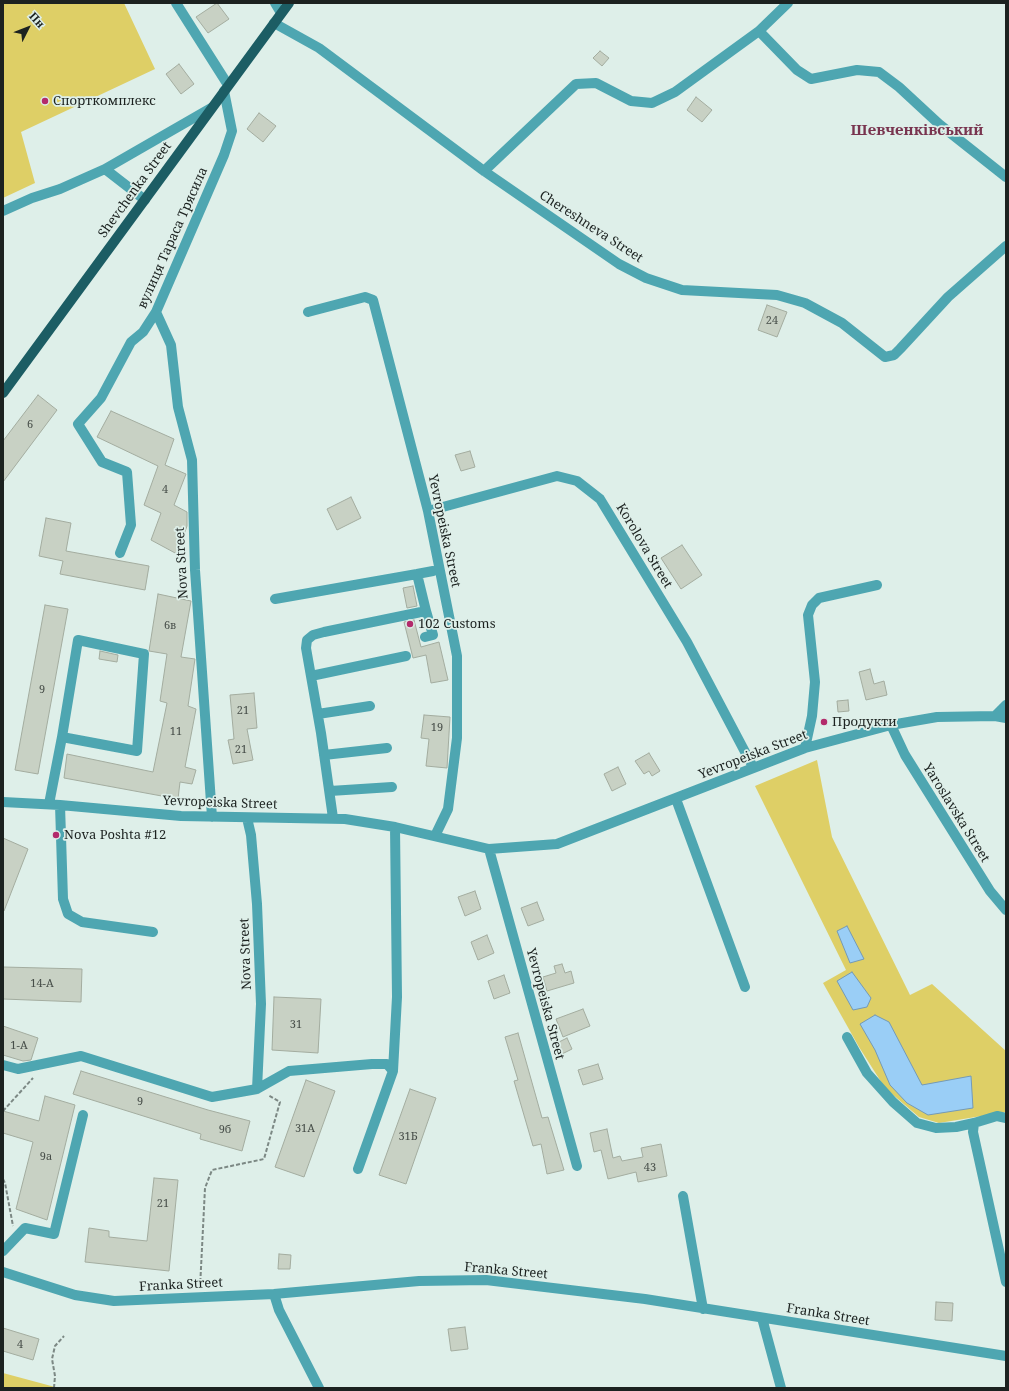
<!DOCTYPE html>
<html>
<head>
<meta charset="utf-8">
<style>
	body { margin:0 }
	#map { position:relative; width:1009px; height:1391px; overflow:hidden; background:#deefe9; font-family:"Noto Serif",serif }
	canvas { display:block }
	.frame { position:absolute; inset:0; border:4px solid #1c2220; pointer-events:none }
	.north { position:absolute; left:8px; top:8px; width:40px; height:40px; -webkit-text-stroke:3px #deefe9; paint-order:stroke; rotate:48deg; font-size:11px; font-weight:700; line-height:16px; text-align:center; color:#1c2220 }
	.north::after { content:''; display:block; margin:auto; width:14px; height:18px; background:#1c2220; clip-path:polygon(50% 0,100% 100%,50% 72%,0 100%) }
</style>
</head>
<body>
<div id="map">
<canvas width="1009" height="1391"></canvas>
<div class="frame"></div>
<div class="north">Пн</div>
</div>
<script>
const g = document.querySelector('canvas').getContext('2d');
g.lineJoin = 'round';
function paint(path, color) { g.fillStyle = color; g.fill(path, 'evenodd'); }
const poly = rows => new Path2D(rows.map(r => 'M' + r).join(''));
function trace(path, color, width, dash) { g.strokeStyle = color; g.lineWidth = width; g.lineCap = dash ? 'butt' : 'round'; g.setLineDash(dash || []); g.stroke(path); }
function label(font, color, halo, rows, align = 'center') {
  g.font = font + ' "Noto Serif",serif'; g.lineWidth = 3.5; g.setLineDash([]); g.textBaseline = 'middle'; g.strokeStyle = halo; g.fillStyle = color; for (const [text, x, y, turn = 0] of rows) {
    g.save(); g.translate(x, y); g.rotate((+turn || 0) * Math.PI / 180); g.textAlign = isNaN(turn) ? turn : align; if (halo) g.strokeText(text, 0, 0); g.fillText(text, 0, 0); g.restore();
  }
}
paint(poly([
	[3,3,124,3,155,69,21,132,35,183,3,198],
	[817,760,832,837,910,995,932,984,1006,1051,1006,1112,939,1123,919,1117,885,1088,859,1047,823,983,846,970,755,786],
	[3,1373,55,1387,58,1388,3,1388]
]), '#decf66');
const water = poly([
	[847,926,864,959,850,963,837,931,847,926],
	[852,972,871,998,867,1007,853,1010,837,981,852,972],
	[875,1015,889,1022,922,1085,971,1076,973,1108,928,1115,907,1103,890,1085,875,1050,860,1024,875,1015]
]);
paint(water, '#9acef6');
trace(water, '#749ab6', 1);
const building = poly([
	[217,3,229,19,208,33,196,17,217,3],
	[600,51,609,58,602,66,593,58,600,51],
	[179,64,194,84,181,94,166,74,179,64],
	[696,97,712,110,702,122,687,110,696,97],
	[259,113,276,126,263,142,247,129,259,113],
	[767,305,787,312,777,337,758,330,767,305],
	[38,395,57,410,3,482,3,441,38,395],
	[111,411,174,439,165,465,186,474,174,505,187,512,187,526,177,554,151,540,161,513,144,505,158,466,97,437,111,411],
	[470,451,475,467,461,471,455,455,470,451],
	[351,497,361,518,337,530,327,509,351,497],
	[46,518,71,523,66,551,149,566,145,590,60,574,63,561,39,556,46,518],
	[682,545,702,575,681,589,661,558,682,545],
	[413,586,417,606,407,608,403,588,413,586],
	[158,594,191,601,181,657,195,659,188,706,196,709,185,767,196,770,192,784,180,782,178,799,64,778,67,754,153,772,167,703,160,701,167,654,149,651,158,594],
	[45,605,68,609,38,774,15,770,45,605],
	[414,620,421,647,439,642,448,680,431,683,426,655,413,658,404,622,414,620],
	[100,651,118,655,117,662,99,659,100,651],
	[870,669,874,684,884,681,887,695,866,700,859,672,870,669],
	[254,693,257,728,247,729,253,760,233,764,228,740,234,739,230,695,254,693],
	[848,700,849,711,838,712,837,701,848,700],
	[424,715,450,717,447,768,426,766,429,739,421,738,424,715],
	[649,753,660,771,652,776,649,771,644,774,635,761,649,753],
	[618,767,626,784,612,791,604,774,618,767],
	[3,838,28,849,4,911,3,911,3,838],
	[475,891,481,909,465,916,458,897,475,891],
	[537,902,544,920,528,926,521,908,537,902],
	[487,935,494,953,478,960,471,942,487,935],
	[562,964,565,973,571,971,574,983,547,991,543,977,556,973,554,966,562,964],
	[3,967,82,969,81,1002,3,999,3,967],
	[504,975,510,993,494,999,488,981,504,975],
	[274,997,321,999,318,1053,272,1050,274,997],
	[583,1009,590,1026,563,1037,556,1019,583,1009],
	[3,1026,38,1038,31,1060,23,1061,3,1055,3,1026],
	[518,1033,542,1118,548,1117,564,1170,547,1174,541,1144,533,1146,514,1081,518,1080,505,1037,518,1033],
	[567,1038,572,1049,560,1055,555,1044,567,1038],
	[598,1064,603,1079,583,1085,578,1070,598,1064],
	[81,1071,208,1110,250,1121,242,1151,200,1139,201,1134,73,1094,81,1071],
	[306,1080,335,1091,304,1177,275,1167,306,1080],
	[410,1089,436,1098,406,1184,379,1175,410,1089],
	[45,1096,75,1105,47,1220,16,1209,33,1142,3,1133,3,1111,39,1121,45,1096],
	[607,1129,613,1158,620,1156,622,1161,643,1157,641,1148,661,1144,667,1176,638,1182,636,1172,608,1179,601,1150,594,1152,590,1133,607,1129],
	[154,1178,178,1180,169,1271,85,1262,89,1228,109,1231,109,1237,147,1241,154,1178],
	[279,1254,291,1255,290,1269,278,1269,279,1254],
	[936,1302,953,1303,952,1321,935,1320,936,1302],
	[465,1327,468,1349,451,1351,448,1329,465,1327],
	[3,1328,39,1339,33,1360,3,1351,3,1328]
]);
paint(building, '#c8d1c4');
trace(building, '#a3ac9f', 1);
trace(poly([
	[3,1111,33,1078],
	[3,1179,5,1183,13,1226],
	[200,1288,205,1188,212,1170,264,1159,280,1102,268,1095],
	[54,1388,55,1376,52,1359,55,1346,64,1336]
]), '#7c8884', 2, [4, 2]);
trace(poly([
	[176,3,228,85],
	[275,3,281,13],
	[274,23,319,48,484,171,619,264,646,278,682,290,777,295,805,303,842,323,885,357,894,355,900,349,948,297,1006,246],
	[759,31,797,70,811,79,857,70,879,72,899,87,939,124,1006,177],
	[105,169,211,108],
	[484,171,576,84,596,83,631,101,652,103,675,92,759,31,788,3],
	[3,211,32,198,60,189,105,169,145,200],
	[156,312,171,345,178,407,192,460,195,570,212,817],
	[308,312,365,297,373,300,428,511,457,656,457,738,448,809,435,836],
	[428,511,557,476,577,481,600,499,687,642,753,767],
	[120,553,131,525,127,472,102,462,78,424,101,398,131,342,143,332,156,312,224,155,232,131,224,91],
	[275,599,417,574],
	[425,637,433,635,426,611],
	[311,676,406,656],
	[318,714,370,706],
	[995,716,1006,705],
	[891,725,905,755,990,891,1006,910],
	[805,748,812,716,815,682,808,615,812,605,819,598,877,585],
	[324,755,387,748],
	[330,791,392,787],
	[676,799,745,987],
	[3,802,60,805,181,816,345,819,395,827,489,849,557,844,805,748,891,725,937,717,995,716,1006,718],
	[49,804,62,737,137,751,144,654,78,640,62,737],
	[60,805,63,899,68,914,82,922,153,932],
	[247,818,251,835,257,904,261,1004,257,1089],
	[333,818,321,733,306,648,307,640,313,635,324,632,426,611,417,574,433,571],
	[489,849,577,1166],
	[847,1037,867,1073,893,1102,917,1123,936,1128,956,1127,974,1123,973,1132,1006,1282],
	[3,1065,18,1069,81,1056,212,1097,257,1089,289,1071,372,1064,387,1064,393,1071],
	[974,1123,997,1116,1006,1118],
	[358,1169,393,1071,397,997,395,827],
	[683,1196,703,1309],
	[3,1251,25,1228,54,1234,83,1115],
	[3,1272,75,1295,114,1301,274,1294,419,1281,486,1280,645,1299,1006,1356],
	[274,1294,279,1310,319,1388],
	[762,1318,781,1388]
]), '#4ea6b1', 10);
trace(poly([
	[3,393,289,3]
]), '#1c5d64', 10);
for (const [x, y, r, color] of [
	[45,101,4,"#b32a6b"],
	[410,624,4,"#b32a6b"],
	[824,722,4,"#b32a6b"],
	[56,835,4,"#b32a6b"]
]) { const dot = new Path2D(); dot.arc(x, y, r, 0, 2 * Math.PI); g.fillStyle = color; g.fill(dot); trace(dot, '#deefe9', 1.5); }
label('11px', '#474e49', null, [
	["24",772,321],
	["6",30,425],
	["4",165,490],
	["6в",170,626],
	["9",42,690],
	["21",243,711],
	["19",437,728],
	["11",176,732],
	["21",241,750],
	["14-А",42,984],
	["31",296,1025],
	["1-А",19,1046],
	["9",140,1102],
	["31А",305,1129],
	["9б",225,1130],
	["31Б",408,1137],
	["9а",46,1157],
	["43",650,1168],
	["21",163,1204],
	["4",20,1345]
]);
label('13px', '#1c2220', '#deefe9', [
	["Спорткомплекс",53,101],
	["102 Customs",418,624],
	["Продукти",832,722],
	["Nova Poshta #12",64,835]
], 'left');
label('13px', '#1c2220', '#deefe9', [
	["Shevchenka Street",135,190,-54],
	["Chereshneva Street",591,227,33],
	["вулиця Тараса Трясила",173,238,-66],
	["Yevropeiska Street",444,531,78],
	["Korolova Street",644,546,59],
	["Nova Street",182,563,-93],
	["Yevropeiska Street",753,755,-21],
	["Yevropeiska Street",220,803,2],
	["Yaroslavska Street",956,813,58],
	["Nova Street",246,954,-92],
	["Yevropeiska Street",545,1004,75],
	["Franka Street",506,1271,5],
	["Franka Street",181,1285,-3],
	["Franka Street",828,1315,9]
]);
label('bold 15px', '#78344f', '#deefe9', [
	["Шевченківський",917,131]
]);
</script>
</body>
</html>
